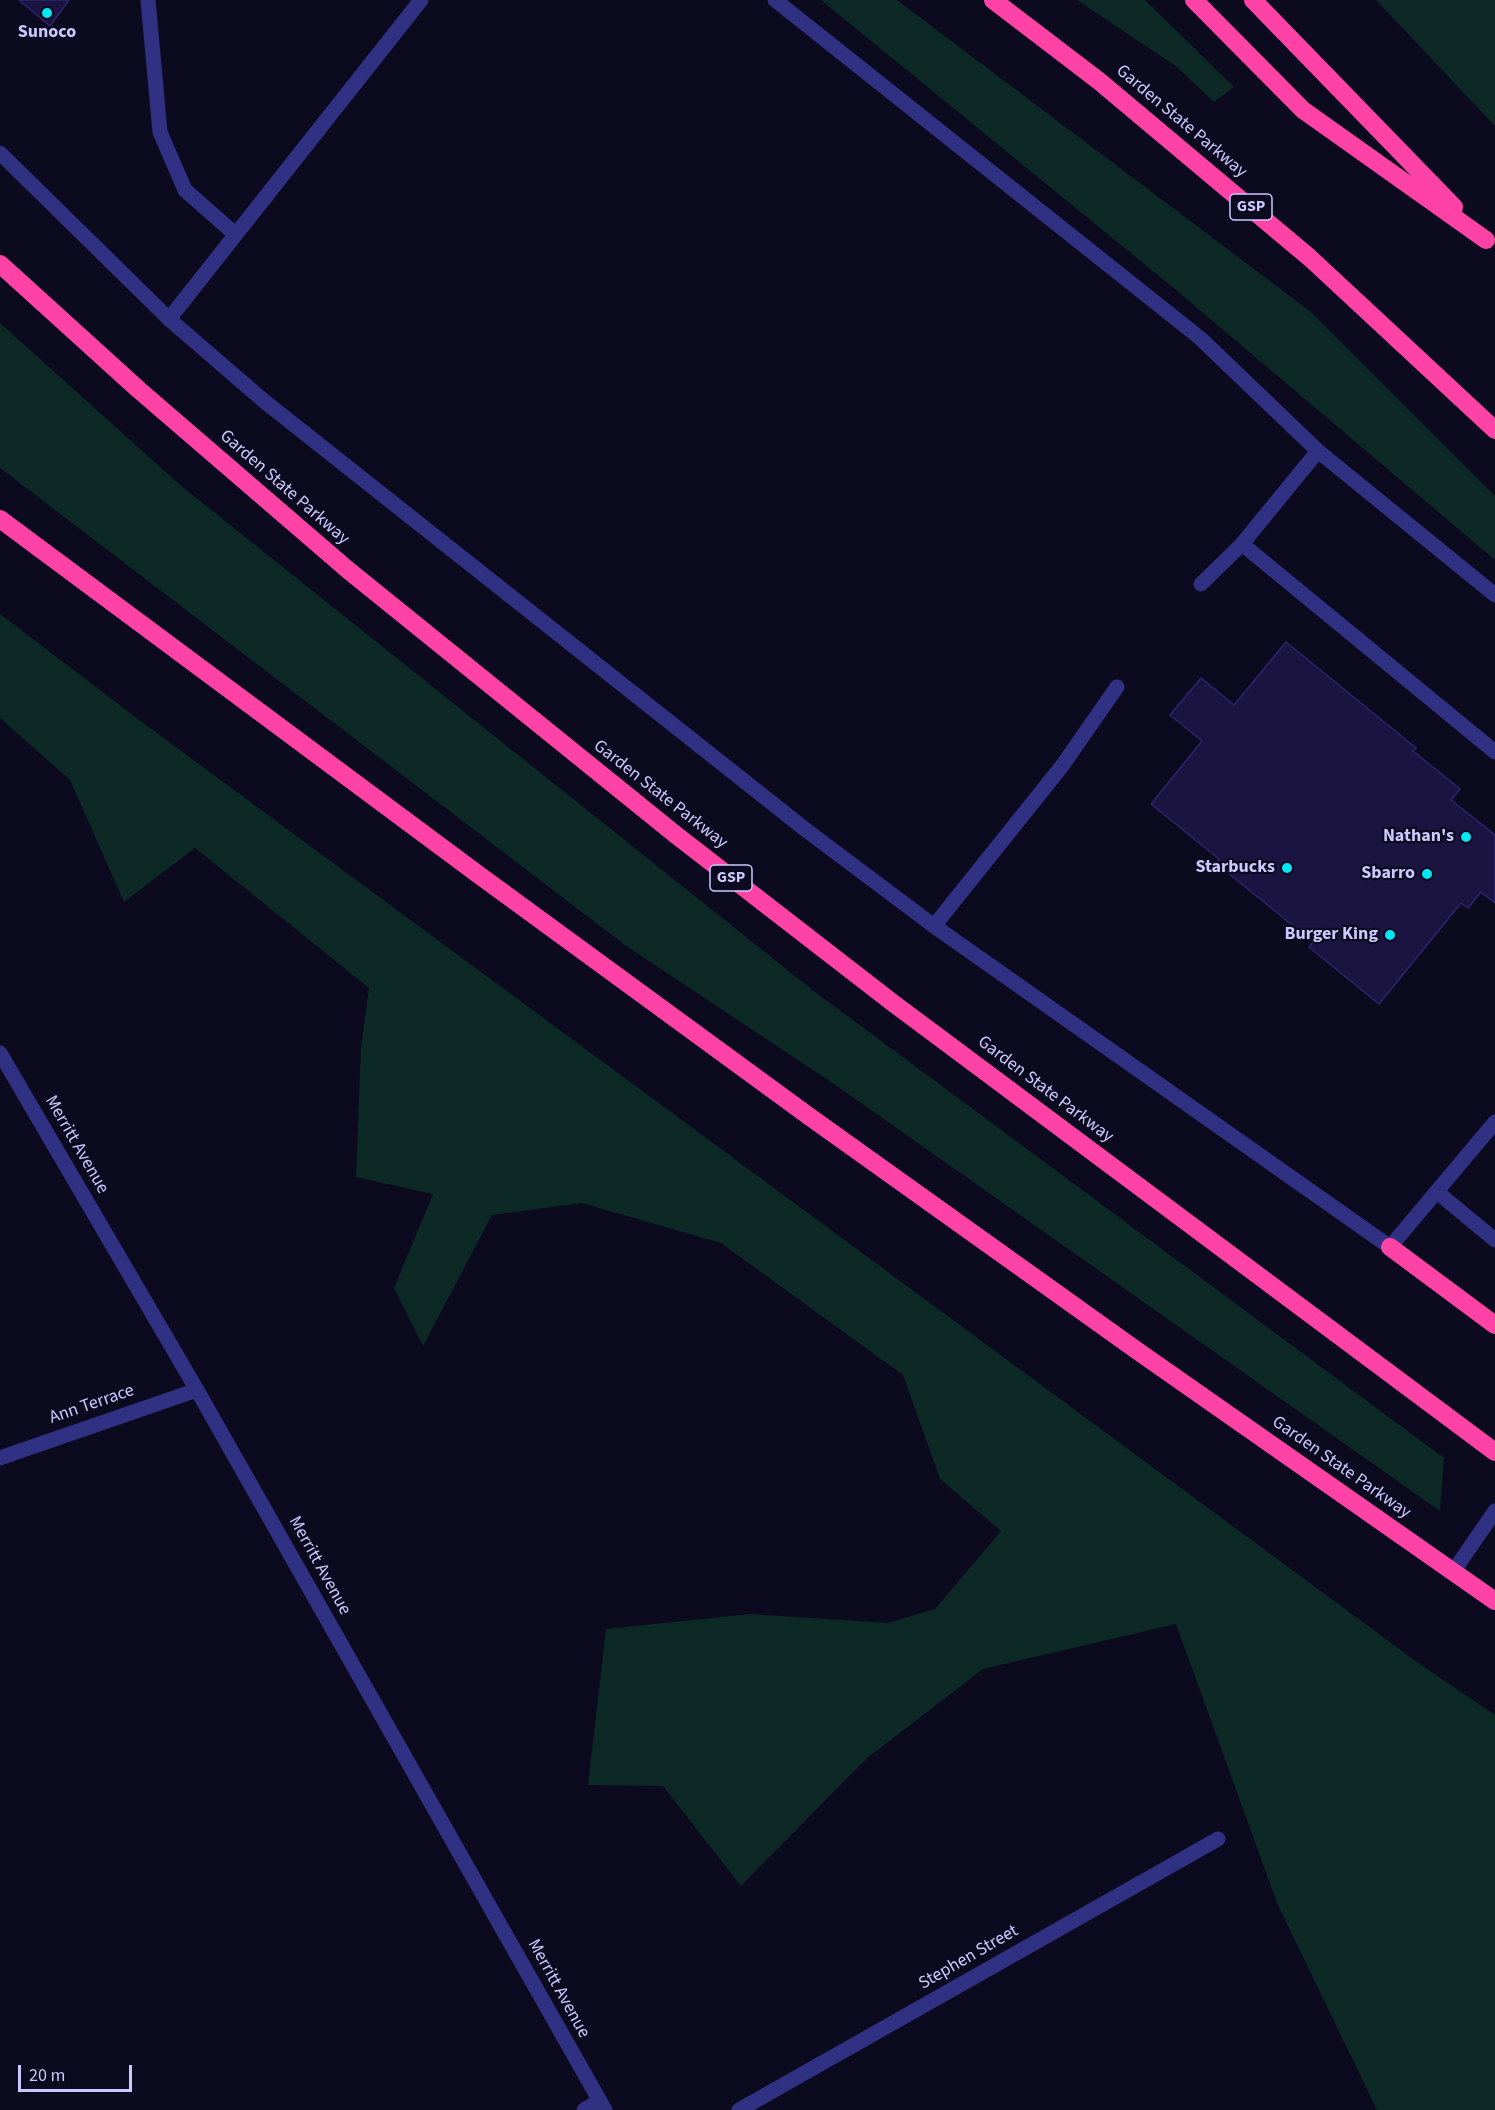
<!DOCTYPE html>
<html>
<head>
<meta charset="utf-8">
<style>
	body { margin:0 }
	#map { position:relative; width:1495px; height:2110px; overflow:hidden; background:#0c0a1e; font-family:"Source Sans 3",sans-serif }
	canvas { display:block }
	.scale { position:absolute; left:18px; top:2065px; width:114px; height:27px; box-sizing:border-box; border:3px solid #cbc7ff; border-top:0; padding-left:8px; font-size:18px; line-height:21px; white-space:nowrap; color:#cbc7ff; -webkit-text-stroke:4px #0c0a1e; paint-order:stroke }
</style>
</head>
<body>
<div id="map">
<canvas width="1495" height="2110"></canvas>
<div class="scale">20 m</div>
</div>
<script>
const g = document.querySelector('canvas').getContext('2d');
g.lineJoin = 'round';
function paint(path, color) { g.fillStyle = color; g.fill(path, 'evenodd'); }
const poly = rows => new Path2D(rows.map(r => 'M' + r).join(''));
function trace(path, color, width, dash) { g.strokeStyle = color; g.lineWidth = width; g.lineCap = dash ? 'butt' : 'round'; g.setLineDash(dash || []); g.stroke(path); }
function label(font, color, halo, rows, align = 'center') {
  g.font = font + ' "Source Sans 3",sans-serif'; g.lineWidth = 4.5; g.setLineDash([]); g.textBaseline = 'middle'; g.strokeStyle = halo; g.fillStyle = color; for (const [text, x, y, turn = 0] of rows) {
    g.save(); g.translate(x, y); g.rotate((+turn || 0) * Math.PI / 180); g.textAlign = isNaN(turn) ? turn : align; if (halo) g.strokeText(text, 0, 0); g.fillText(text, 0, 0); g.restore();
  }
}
paint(poly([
	[821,0,897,0,1311,312,1495,496,1495,560,1176,290],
	[1077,0,1145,0,1234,87,1214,102,1177,67],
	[1376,0,1495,0,1495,126],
	[0,323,180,485,815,992,1444,1458,1440,1511,837,1086,625,945,0,468],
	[0,614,146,725,1417,1662,1495,1715,1495,2110,1377,2110,1277,1903,1176,1624,983,1669,866,1759,741,1886,663,1786,588,1785,606,1629,750,1614,888,1623,935,1609,1001,1531,940,1479,903,1375,721,1243,582,1203,492,1215,423,1346,394,1288,433,1194,356,1177,361,1047,369,988,195,848,124,902,70,780,0,718]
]), '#0c2926');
const building = poly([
	[19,0,69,0,50,26,19,0],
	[1286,642,1416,748,1413,751,1460,789,1451,800,1495,835,1495,903,1481,892,1468,908,1461,903,1379,1004,1309,947,1313,942,1216,863,1219,859,1151,804,1202,741,1170,715,1201,678,1234,705,1286,642]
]);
paint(building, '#1b1441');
trace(building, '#2f2470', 1.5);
trace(poly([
	[148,0,160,132,185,190,235,234],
	[169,319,421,0],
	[1201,584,1242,544,1318,451],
	[934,926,1062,766,1117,687],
	[1390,1247,1495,1122],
	[1453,1572,1495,1511]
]), '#303182', 15);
trace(poly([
	[775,0,1200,338,1318,451,1495,595],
	[0,153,169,319,264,401,806,830,934,926,1390,1247],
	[1242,544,1495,752],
	[0,1053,197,1390,605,2110],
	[1437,1192,1495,1240],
	[0,1458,197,1390],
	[584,2110,599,2101],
	[739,2110,1218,1839]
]), '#303182', 15);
trace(poly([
	[993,0,1099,81,1310,258,1495,430],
	[1194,0,1303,110,1486,240],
	[1253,0,1454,207],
	[0,264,139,390,348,570,676,835,893,1003,1495,1452],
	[0,519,479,875,810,1117,1139,1352,1495,1601],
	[1390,1247,1495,1325]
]), '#ff42a6', 18);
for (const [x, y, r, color] of [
	[47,13,6,"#00e6f2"],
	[1466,837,6,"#00e6f2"],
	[1287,868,6,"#00e6f2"],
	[1427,874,6,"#00e6f2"],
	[1390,935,6,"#00e6f2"]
]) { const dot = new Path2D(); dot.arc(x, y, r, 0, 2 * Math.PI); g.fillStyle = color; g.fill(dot); trace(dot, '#0c0a1e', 2); }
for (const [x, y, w] of [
	[1251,207,42],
	[731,878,42]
]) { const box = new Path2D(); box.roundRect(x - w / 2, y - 13, w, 26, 4.5); g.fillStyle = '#0c0a1e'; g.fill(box); trace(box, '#cbc7ff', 1.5); }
label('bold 16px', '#cbc7ff', null, [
	["GSP",1251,207],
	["GSP",731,878]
]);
label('bold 18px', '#cbc7ff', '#0c0a1e', [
	["Sunoco",47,33,"center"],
	["Nathan's",1454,837],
	["Starbucks",1275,868],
	["Sbarro",1415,874],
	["Burger King",1378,935]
], 'right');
label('18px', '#cbc7ff', '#0c0a1e', [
	["Garden State Parkway",1181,122,40],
	["Garden State Parkway",284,488,41],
	["Garden State Parkway",660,795,38],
	["Garden State Parkway",1045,1090,37],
	["Merritt Avenue",76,1145,60],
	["Ann Terrace",92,1405,-19],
	["Garden State Parkway",1341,1468,35],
	["Merritt Avenue",319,1566,61],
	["Stephen Street",969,1958,-30],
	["Merritt Avenue",558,1989,61]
]);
</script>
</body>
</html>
